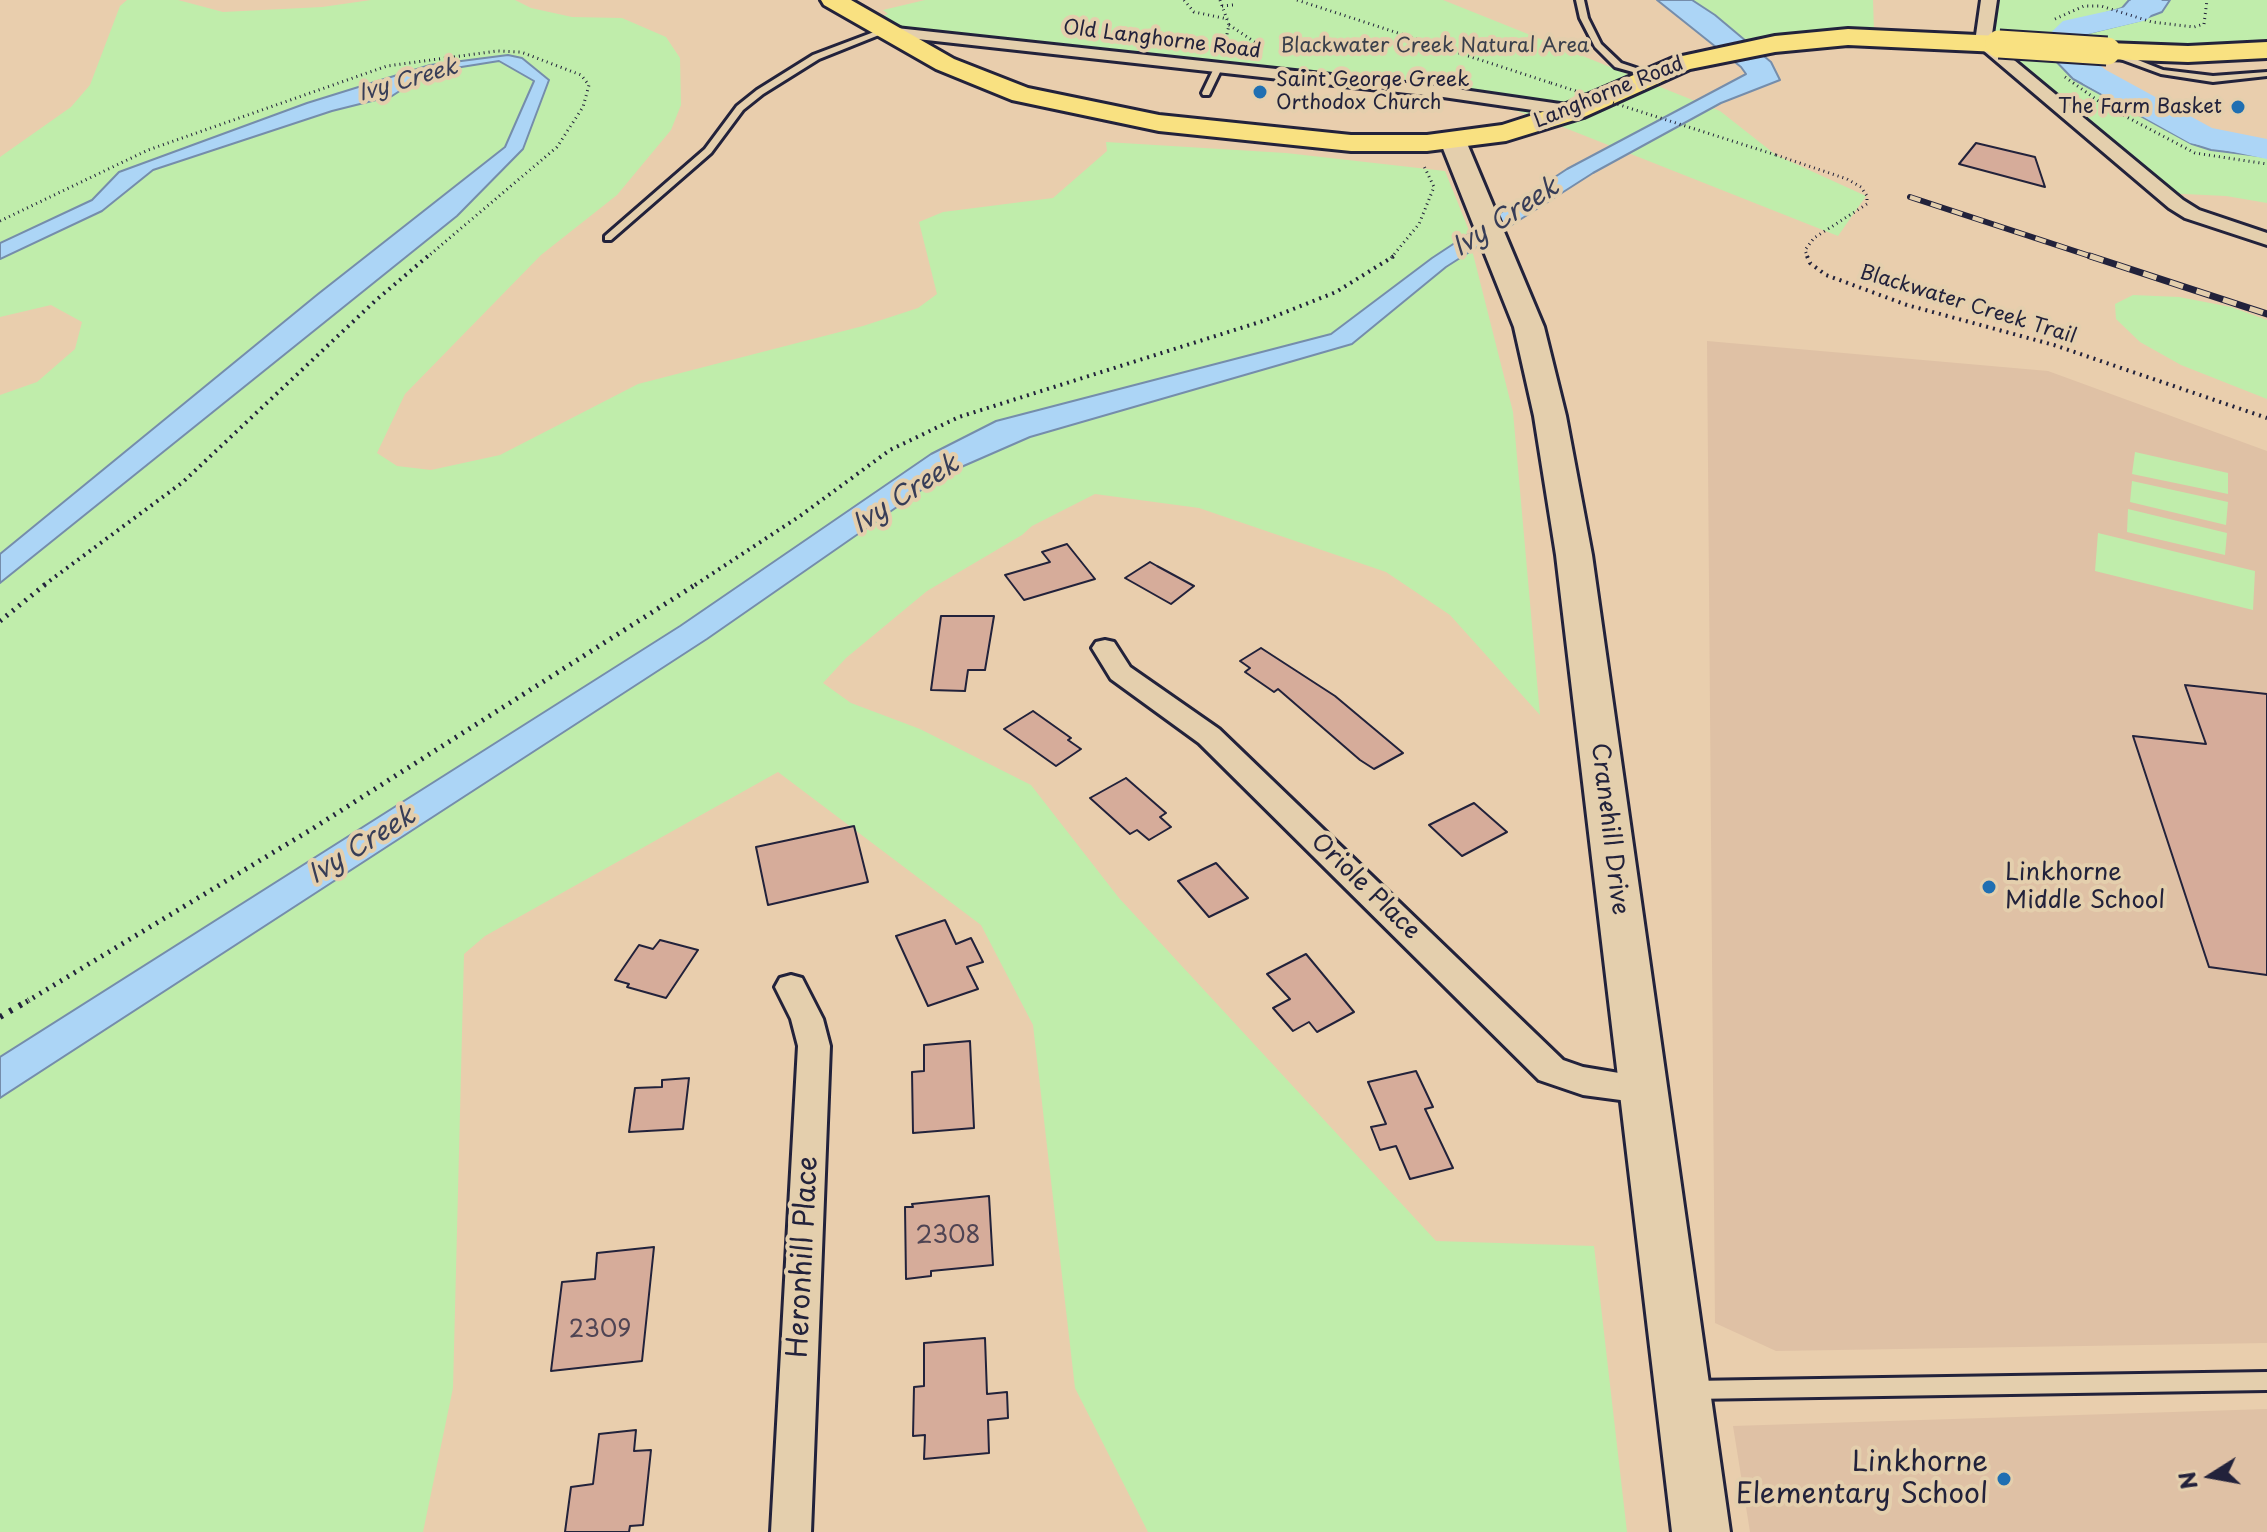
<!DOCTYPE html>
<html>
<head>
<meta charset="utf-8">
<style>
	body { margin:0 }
	#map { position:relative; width:2267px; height:1532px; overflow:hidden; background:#e9cead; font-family:"Playpen Sans",sans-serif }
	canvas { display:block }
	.north { position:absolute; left:2171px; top:1436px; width:80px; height:80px; -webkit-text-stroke:6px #e4cfad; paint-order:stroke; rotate:259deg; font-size:22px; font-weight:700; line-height:32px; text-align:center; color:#22223b }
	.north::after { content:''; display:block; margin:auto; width:28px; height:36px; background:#22223b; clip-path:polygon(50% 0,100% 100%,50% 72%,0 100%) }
</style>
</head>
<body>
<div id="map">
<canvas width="2267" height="1532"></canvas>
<div class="north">N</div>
</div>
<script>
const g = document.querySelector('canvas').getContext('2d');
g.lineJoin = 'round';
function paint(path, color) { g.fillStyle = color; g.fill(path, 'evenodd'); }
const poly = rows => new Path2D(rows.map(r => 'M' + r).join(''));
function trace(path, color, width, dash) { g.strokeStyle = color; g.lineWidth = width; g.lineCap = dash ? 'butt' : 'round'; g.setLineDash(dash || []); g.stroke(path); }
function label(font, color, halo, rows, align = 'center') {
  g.font = font + ' "Playpen Sans",sans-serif'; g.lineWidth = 8; g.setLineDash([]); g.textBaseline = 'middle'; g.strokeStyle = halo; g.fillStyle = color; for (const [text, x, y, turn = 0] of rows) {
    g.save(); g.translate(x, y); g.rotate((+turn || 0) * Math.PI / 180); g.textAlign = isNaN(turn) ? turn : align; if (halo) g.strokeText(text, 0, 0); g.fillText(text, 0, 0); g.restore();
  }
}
paint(poly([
	[1707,341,2048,371,2267,451,2267,1343,1776,1351,1715,1323],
	[2267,1409,2267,1532,1750,1532,1733,1426]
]), '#dfc1a5');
paint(poly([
	[127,0,178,0,223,12,322,7,371,0,515,0,531,8,572,17,622,18,666,37,680,58,681,105,671,130,617,195,541,255,405,394,377,453,397,466,431,470,500,455,638,384,863,326,918,308,937,294,919,222,943,212,1053,198,1107,151,1106,142,1286,153,1445,171,1470,233,1331,334,996,421,931,454,680,626,0,1057,0,583,315,329,523,149,549,80,508,55,430,65,381,80,307,103,119,172,92,200,0,243,0,157,71,107,90,85,120,6],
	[925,0,1443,0,1720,111,1776,155,1866,196,1838,236,1545,120,1467,95,887,32,868,21,888,14,883,10],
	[1692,0,1873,0,1874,32,1743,39],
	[1989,0,2267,0,2267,39,2190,46,2121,42,2092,45,2081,60,2104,81,2202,136,2267,147,2267,203,2226,196,2163,193,1983,42],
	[499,61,534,81,505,147,318,294,0,554,0,395,37,382,75,349,82,322,51,305,0,317,0,259,102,211,153,170,332,111,392,96,415,81,449,69],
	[1472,250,1513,412,1540,715,1450,615,1386,572,1199,508,1095,494,1032,526,1022,535,927,591,846,658,823,683,851,703,920,729,1031,785,1119,898,1436,1241,1594,1246,1627,1532,1148,1532,1075,1388,1033,1025,981,925,778,772,485,936,464,954,453,1388,423,1532,0,1532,0,1098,707,639,943,475,1030,437,1352,344,1446,267],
	[2133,295,2179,297,2231,307,2267,320,2267,399,2181,365,2140,342,2116,319,2115,304],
	[2135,452,2228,473,2228,494,2132,474],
	[2132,481,2228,502,2226,525,2130,502],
	[2128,509,2227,533,2225,555,2127,532],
	[2098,533,2255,571,2253,610,2095,571]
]), '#c0edab');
const water = poly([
	[1657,0,1692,0,1715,15,1771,62,1780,80,1721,103,1593,173,1446,267,1352,344,1030,437,943,475,707,639,0,1098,0,1057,680,626,931,454,996,421,1331,334,1432,258,1567,169,1746,74,1741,67,1657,0],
	[2129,0,2170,0,2162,12,2138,21,2089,33,2072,43,2074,54,2130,100,2207,139,2267,147,2267,157,2211,150,2192,144,2073,79,2046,51,2044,46,2065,26,2122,8,2129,0],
	[508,55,522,58,549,80,523,149,457,216,0,583,0,554,318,294,505,147,534,81,499,61,449,69,415,81,392,96,332,111,153,170,102,211,0,259,0,243,92,200,119,172,307,103,381,80,430,65,508,55]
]);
paint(water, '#acd5f6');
trace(water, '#758dab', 2);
paint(poly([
	[2131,0,2162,0,2147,20,2084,35,2073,45,2106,70,2212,128,2267,139,2267,159,2190,143,2084,84,2038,45,2063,21,2126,7,2131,0]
]), '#acd5f6');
const building = poly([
	[1976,143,2035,157,2045,187,1959,164,1976,143],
	[1067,544,1095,579,1024,600,1005,575,1050,562,1042,552,1067,544],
	[1150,562,1157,566,1194,586,1171,604,1125,578,1150,562],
	[941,616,994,616,985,670,968,670,965,691,931,690,941,616],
	[1261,648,1335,696,1403,753,1374,769,1360,760,1278,689,1274,692,1245,672,1250,668,1240,661,1261,648],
	[2185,685,2267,694,2267,975,2209,967,2133,736,2206,744,2185,685],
	[1033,711,1071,738,1068,740,1081,749,1056,766,1004,729,1033,711],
	[1126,778,1166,813,1160,817,1171,827,1149,840,1137,830,1130,834,1090,798,1126,778],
	[1474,803,1507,832,1462,856,1429,825,1474,803],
	[854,826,868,882,768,905,756,847,854,826],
	[1216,863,1248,898,1209,917,1178,881,1216,863],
	[945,920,956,944,971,938,983,962,967,967,978,989,928,1006,896,936,945,920],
	[660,940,698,950,666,998,627,987,629,984,615,980,639,945,653,949,660,940],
	[1306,954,1354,1012,1317,1032,1309,1022,1293,1031,1273,1008,1290,999,1267,974,1306,954],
	[970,1041,974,1128,913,1133,912,1072,924,1071,924,1045,970,1041],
	[1416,1071,1433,1107,1425,1109,1453,1168,1410,1179,1396,1146,1380,1150,1371,1127,1386,1124,1368,1082,1416,1071],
	[689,1078,683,1129,629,1132,635,1088,662,1087,662,1080,689,1078],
	[989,1196,993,1265,931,1271,931,1276,906,1279,905,1207,913,1207,912,1204,989,1196],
	[654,1247,642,1361,551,1371,562,1282,595,1279,597,1253,654,1247],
	[985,1338,987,1394,1007,1392,1008,1418,988,1420,989,1453,924,1459,925,1435,913,1436,914,1387,924,1386,924,1343,985,1338],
	[636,1430,634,1451,651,1450,643,1525,630,1526,629,1532,565,1532,571,1487,593,1484,599,1434,636,1430]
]);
paint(building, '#d6ac9a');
trace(building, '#22223b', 2);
const lane = poly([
	[1576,0,1584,0,1588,18,1601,44,1621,63,1651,73,1651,77,1615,67,1595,47,1580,18,1576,0],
	[882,29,889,31,819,59,763,94,743,110,711,153,611,240,605,240,605,236,705,149,737,106,757,90,813,55,882,29],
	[2112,52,2118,52,2163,70,2213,76,2267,72,2267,76,2213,82,2161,74,2112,56,2112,52],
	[1215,66,1222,68,1209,95,1203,95,1202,93,1215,66],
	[2267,1372,2267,1390,1691,1399,1684,1396,1681,1390,1684,1384,1691,1381,2267,1372]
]);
const street = poly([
	[1981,0,1997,0,1991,41,2183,200,2199,210,2267,233,2267,245,2185,218,2169,208,1977,45,1975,42,1981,0],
	[887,27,1443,87,1574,106,1583,111,1574,116,1443,97,881,35,881,29,887,27],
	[1105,640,1114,642,1130,667,1219,729,1563,1060,1583,1067,1655,1079,1660,1089,1655,1099,1643,1103,1583,1095,1539,1080,1199,743,1111,679,1092,648,1096,642,1105,640],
	[791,975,802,978,823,1019,830,1046,811,1532,771,1532,798,1046,791,1019,775,987,780,978,791,975]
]);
const secondary = poly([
	[1453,133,1462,136,1466,141,1544,327,1566,416,1592,555,1730,1532,1672,1532,1556,555,1534,416,1514,327,1440,141,1444,136,1453,133]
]);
const primary = poly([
	[821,0,851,0,954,59,1028,88,1159,115,1351,135,1427,135,1502,125,1564,105,1673,58,1775,36,1848,29,1999,36,2008,39,2012,44,2008,49,1999,52,1848,45,1775,52,1690,69,1584,117,1506,141,1427,151,1351,151,1159,131,1012,100,936,69,824,5,821,0],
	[2267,42,2267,58,2188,62,2107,59,2098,56,2094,51,2098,46,2107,43,2188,46,2267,42]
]);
trace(lane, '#22223b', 6);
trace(street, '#22223b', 6);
trace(secondary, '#22223b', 6);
trace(primary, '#22223b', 6);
trace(poly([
	[1184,0,1194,12,1228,19],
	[1220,0,1229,25,1224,48],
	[1297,0,1551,83],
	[1222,6,1233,5],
	[2055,19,2084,6,2101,6,2152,22,2194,27,2204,24,2207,0],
	[1229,25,1258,44],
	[2065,77,2104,105,2195,153,2267,164],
	[1776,155,1847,179,1861,187,1867,196,1867,204,1814,238,1805,250,1808,258],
	[0,221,148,150,387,66,497,51,521,52,581,75,589,85,583,107,557,147,426,258],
	[1391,258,1419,224,1434,187,1424,166]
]), '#22223b', 3, [1, 4]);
trace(poly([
	[1807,256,1810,263,1826,275,1907,305,2054,345,2267,418],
	[44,585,183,482,375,301,428,256],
	[695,585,800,516,890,450,959,417,1263,321,1336,292,1394,256]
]), '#22223b', 4, [2, 5]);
trace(poly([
	[0,621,47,583],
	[26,1002,312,829,698,583]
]), '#22223b', 5, [2, 6]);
trace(poly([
	[0,1017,29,1000]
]), '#22223b', 6, [3, 8]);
paint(lane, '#e4cfad');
paint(street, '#e4cfad');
paint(secondary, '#e4cfad');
paint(primary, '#f9e181');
const railFar1 = poly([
	[1910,197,2096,258]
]);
const rail = poly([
	[2090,256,2267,314]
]);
trace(railFar1, '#22223b', 6);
trace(rail, '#22223b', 7);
trace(railFar1, '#e4cfad', 4, [11]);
trace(rail, '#e4cfad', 5, [14]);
const primaryBridge = poly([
	[1999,44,2107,51]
]);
trace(primaryBridge, '#22223b', 31, []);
trace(poly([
	[1551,83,1776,155]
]), '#22223b', 3, [1, 4]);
trace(primaryBridge, '#f9e181', 27);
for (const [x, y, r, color] of [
	[1260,92,8,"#1f6fb2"],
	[2238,107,8,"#1f6fb2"],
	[1989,887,8,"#1f6fb2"],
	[2004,1479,8,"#1f6fb2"]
]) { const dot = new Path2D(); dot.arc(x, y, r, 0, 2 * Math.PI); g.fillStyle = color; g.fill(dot); trace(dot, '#e4cfad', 3); }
label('20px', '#22223b', '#e4cfad', [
	["Old Langhorne Road",1162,40,7],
	["Langhorne Road",1609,93,-22],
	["Blackwater Creek Trail",1968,305,17]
]);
label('20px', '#3a404c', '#e4cfad', [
	["Blackwater Creek Natural Area",1435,46]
]);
label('20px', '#22223b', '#e4cfad', [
	["Saint George Greek",1276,80],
	["Orthodox Church",1276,103],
	["The Farm Basket",2222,107,"right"]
], 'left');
label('italic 22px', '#373d57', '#e4cfad', [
	["Ivy Creek",408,81,-16]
]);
label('24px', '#22223b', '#e4cfad', [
	["Cranehill Drive",1609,829,83],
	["Oriole Place",1365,887,44]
]);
label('24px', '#22223b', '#e4cfad', [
	["Linkhorne",2005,873],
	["Middle School",2005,901]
], 'left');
label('24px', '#4f4453', null, [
	["2308",948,1236],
	["2309",600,1330]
]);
label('italic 26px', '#373d57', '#e4cfad', [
	["Ivy Creek",1506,218,-33],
	["Ivy Creek",906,495,-33],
	["Ivy Creek",362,846,-32]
]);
label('28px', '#22223b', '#e4cfad', [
	["Heronhill Place",804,1257,-87]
]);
label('28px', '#22223b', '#e4cfad', [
	["Linkhorne",1988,1463],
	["Elementary School",1988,1495]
], 'right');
</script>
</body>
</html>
